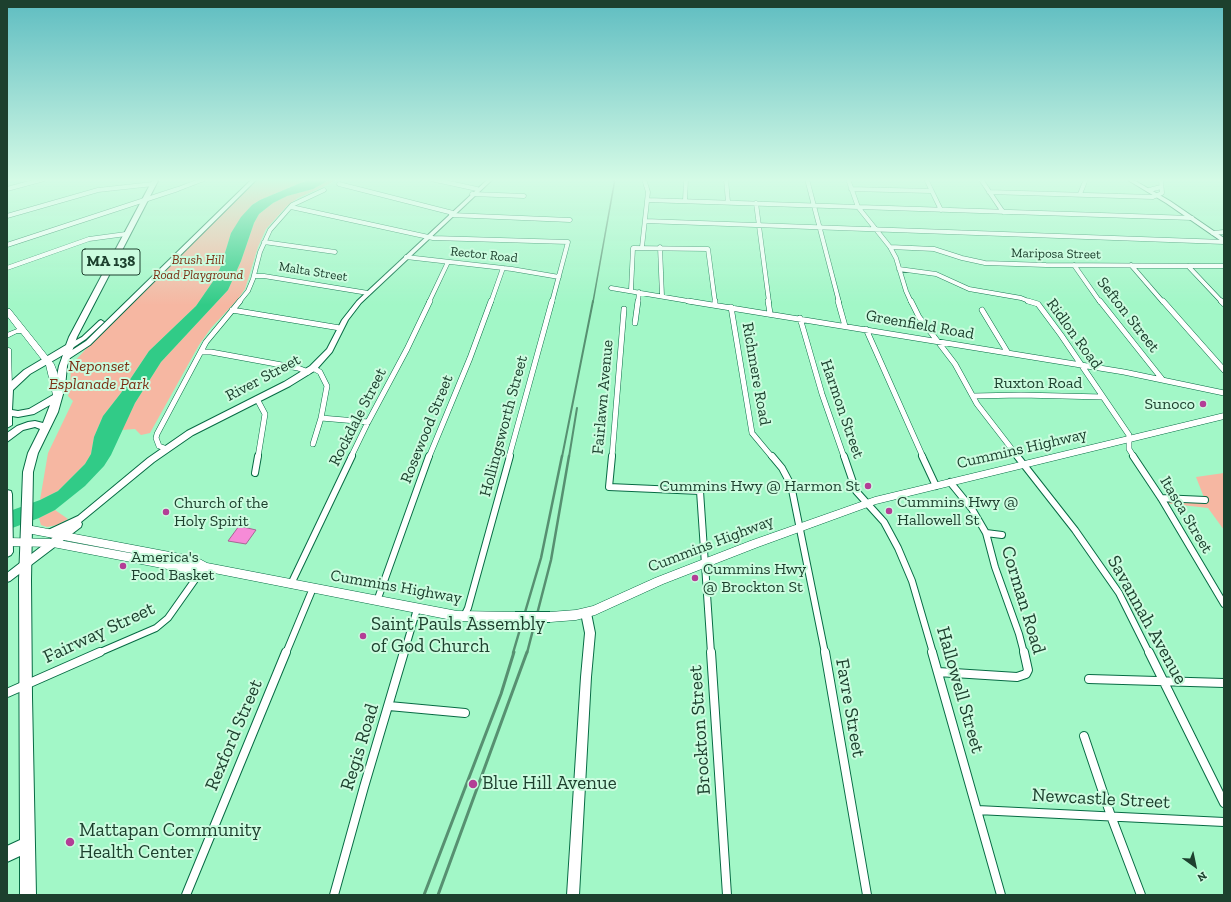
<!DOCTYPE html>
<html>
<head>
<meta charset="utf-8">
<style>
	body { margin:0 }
	#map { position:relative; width:1231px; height:902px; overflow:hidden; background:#a2f7c7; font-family:"Zilla Slab",serif }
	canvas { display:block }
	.frame { position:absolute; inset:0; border:8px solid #1d402e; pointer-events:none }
	.north { position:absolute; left:1175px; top:846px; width:40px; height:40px; -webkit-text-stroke:3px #cbfcdf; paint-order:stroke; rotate:147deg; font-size:11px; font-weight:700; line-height:16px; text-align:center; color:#1d402e }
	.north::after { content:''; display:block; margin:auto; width:14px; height:18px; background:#1d402e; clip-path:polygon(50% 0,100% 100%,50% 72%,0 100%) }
</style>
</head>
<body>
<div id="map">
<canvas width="1231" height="902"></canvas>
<div class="frame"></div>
<div class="north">N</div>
</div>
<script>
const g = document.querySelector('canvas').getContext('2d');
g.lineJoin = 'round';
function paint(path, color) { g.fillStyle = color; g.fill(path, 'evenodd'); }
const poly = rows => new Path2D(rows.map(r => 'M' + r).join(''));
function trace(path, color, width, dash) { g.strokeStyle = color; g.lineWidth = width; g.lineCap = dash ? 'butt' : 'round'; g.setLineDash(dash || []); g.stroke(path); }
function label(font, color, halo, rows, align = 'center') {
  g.font = font + ' "Zilla Slab",serif'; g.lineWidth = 4; g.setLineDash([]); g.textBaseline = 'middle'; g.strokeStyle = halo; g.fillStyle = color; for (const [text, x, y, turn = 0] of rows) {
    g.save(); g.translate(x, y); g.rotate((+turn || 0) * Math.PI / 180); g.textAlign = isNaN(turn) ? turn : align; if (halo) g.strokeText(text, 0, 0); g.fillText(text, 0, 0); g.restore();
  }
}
paint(poly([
	[258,179,310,179,260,200,252,205,242,217,231,233,221,266,216,277,196,306,149,351,121,393,103,416,94,437,91,454,85,464,58,491,40,500,48,453,73,401,68,396,70,390,71,366,74,362,95,339],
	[331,179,338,179,325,186,298,198,287,206,266,229,258,247,245,289,238,299,211,328,199,345,150,433,141,435,135,429,122,430,135,403,161,362,228,290,241,261,254,223,259,214,273,203,286,196,313,189],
	[1224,473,1224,530,1208,508,1164,503,1161,498,1205,500,1196,477],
	[55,510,68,519,57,525,47,527,41,525,39,518]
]), '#f6b7a2');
paint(poly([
	[310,179,331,179,313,189,287,196,273,203,259,214,254,223,241,261,228,290,161,362,135,403,111,455,104,466,85,486,55,510,39,518,7,530,7,512,40,500,58,491,85,464,91,454,94,437,103,416,121,393,149,351,196,306,216,277,221,266,231,233,241,217,252,205,260,200]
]), '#31cb87');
const building = poly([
	[239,526,256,530,246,544,228,541,239,526]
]);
paint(building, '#f68bd7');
trace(building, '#a76593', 1);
const streetFar3 = poly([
	[431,179,477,189],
	[726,179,728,202],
	[807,179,839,302],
	[848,179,858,207,890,247,896,258,906,291,911,302],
	[926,179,941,210],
	[983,179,982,181,1003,212],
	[339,184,453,213],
	[7,189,44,179],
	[851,189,931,191],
	[1149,190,1161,187],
	[989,192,1153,197,1162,193,1161,179],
	[472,194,524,196],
	[1080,194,1086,179],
	[647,200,1192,218],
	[685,201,686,179],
	[756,203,769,302],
	[291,207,433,238,568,242,552,302],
	[451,215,570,220],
	[7,216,98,190,153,184],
	[645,221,1224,242],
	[1213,233,1224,232],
	[264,242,335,252],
	[7,245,178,189,204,179],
	[642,247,648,192,644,179],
	[660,247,662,296],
	[890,247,934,249,962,258,985,263,1046,265,1224,266],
	[406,257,512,269,559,277],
	[1074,265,1100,302],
	[1131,265,1163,302],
	[1188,266,1222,302],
	[7,268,89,239,126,234],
	[899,269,936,274,969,289,1021,298,1031,302],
	[254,276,264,276,368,293],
	[611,288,694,302],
	[631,290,633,248,708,249,715,302],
	[239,302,248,291,253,279,260,252,270,230,292,205,324,190],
	[429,302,448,262],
	[491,302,503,268],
	[638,302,639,292]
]);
const streetFar2 = poly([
	[688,301,1124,372,1224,393],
	[715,301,715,304],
	[768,301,770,313],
	[838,301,845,326],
	[911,301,919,317,955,364,977,404,1018,457],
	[1028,301,1038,304,1061,335,1129,435,1129,449,1134,457],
	[1100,301,1162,379],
	[1163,301,1224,370],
	[1221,301,1224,304],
	[731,307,752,433,772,457],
	[232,310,340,328],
	[982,310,1008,353],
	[800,318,822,394,844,457],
	[635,323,638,301],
	[866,329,923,457],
	[201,352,211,352,298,368,308,372],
	[313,368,320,372,327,386,321,418,313,444],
	[973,396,1021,395,1103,397],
	[257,399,265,414,258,457],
	[321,418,368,422],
	[167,449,159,446,156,438,157,434,206,342,240,301],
	[351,457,368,422,407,349,430,301],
	[429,457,470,358,491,301],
	[509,457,552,301],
	[612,457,624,309]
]);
const streetFar1 = poly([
	[612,456,609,487,700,491,711,653],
	[772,456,782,468,791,485,825,653],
	[844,456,856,491,884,522,898,548,912,581,933,653],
	[922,456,936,486],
	[1017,456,1075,530,1119,593,1149,653],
	[1133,456,1161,498,1224,604],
	[255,473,258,456],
	[950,482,972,509,986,533,995,567,1019,634,1024,653],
	[1161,498,1205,500],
	[986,533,1002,535],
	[291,584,352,456],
	[377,601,429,456],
	[464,616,468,608,510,456],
	[98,653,156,628,168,618,204,567],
	[286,653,313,588],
	[404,653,417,609]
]);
const street = poly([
	[711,652,727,895],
	[825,652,867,895],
	[932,652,1001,895],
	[1149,652,1224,803],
	[938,672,1017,677,1026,674,1028,670,1024,652],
	[1089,679,1224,683],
	[7,693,100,652],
	[389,706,465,713],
	[1084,736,1111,816,1141,895],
	[977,810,1224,822],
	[186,895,286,652],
	[334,895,364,787,404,652]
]);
const secondary = poly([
	[252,179,257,179,90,345,67,360,63,360,62,358,63,356,86,341,252,179],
	[488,179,493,179,361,303,348,320,332,352,316,370,290,386,193,435,154,462,81,522,82,524,81,527,10,581,7,582,7,573,60,532,51,537,48,536,47,533,48,530,78,516,148,458,187,431,284,382,310,366,327,349,342,320,357,301,488,179],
	[1126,179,1132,179,1170,201,1224,238,1224,243,1166,203,1126,179],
	[101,320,104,322,103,323,86,339,71,349,67,349,66,347,67,345,82,337,99,321,101,320],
	[586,609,589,610,591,613,595,633,591,677,579,895,567,895,581,677,585,633,581,613,583,610,586,609]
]);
const primary = poly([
	[7,309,10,309,54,364,57,372,61,395,60,397,54,397,53,395,46,365,21,333,17,333,7,338,7,333,17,329,7,316,7,309],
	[7,347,11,349,12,389,8,392,7,347],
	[1224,413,1224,419,876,504,758,547,663,584,595,615,576,620,550,622,546,621,544,617,546,613,550,612,576,610,593,606,655,578,750,541,875,497,1224,413],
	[27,525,196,557,207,563,457,611,515,612,519,613,521,617,519,621,515,622,457,621,204,571,188,573,53,547,7,546,7,538,53,539,190,564,27,533,23,532,22,529,23,526,27,525]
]);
const highway = poly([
	[153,179,159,179,77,337,67,366,65,387,58,412,38,453,33,472,31,580,32,697,36,895,20,895,20,856,7,862,7,846,20,840,19,580,23,472,28,453,40,429,35,427,23,430,7,442,7,433,17,426,28,422,35,421,43,423,50,405,34,414,18,417,12,416,12,425,7,428,7,385,24,370,66,345,69,337,153,179],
	[63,355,59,366,53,395,29,409,18,411,12,410,13,390,30,374,63,355],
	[7,490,11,491,12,494,13,552,11,555,7,557,7,490]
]);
trace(streetFar3, '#076b44', 5);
trace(streetFar2, '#076b44', 6);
trace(streetFar1, '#076b44', 8);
trace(street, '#076b44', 10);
trace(secondary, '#076b44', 2);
trace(primary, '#076b44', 1);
trace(highway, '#076b44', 2);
trace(streetFar3, '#fff', 4);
trace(streetFar2, '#fff', 5);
trace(streetFar1, '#fff', 6);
trace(street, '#fff', 8);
paint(secondary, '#fff');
paint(primary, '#fff');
paint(highway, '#fff');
trace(poly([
	[593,302,615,179]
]), '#579071', 1.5);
trace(poly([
	[562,457,593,301],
	[569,457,577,408]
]), '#579071', 2);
trace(poly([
	[513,653,541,558,562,456],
	[527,653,551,560,569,456]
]), '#579071', 2.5);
trace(poly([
	[424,895,501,694,514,652],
	[438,895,527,652]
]), '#579071', 3);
const primaryBridge = poly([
	[515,617,550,617]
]);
trace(primaryBridge, '#076b44', 12, []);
trace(primaryBridge, '#fff', 10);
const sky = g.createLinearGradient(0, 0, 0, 305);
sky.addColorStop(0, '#5fbdc1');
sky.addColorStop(0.59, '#d5fbe6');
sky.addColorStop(1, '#d5fbe600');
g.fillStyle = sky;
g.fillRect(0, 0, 1231, 305);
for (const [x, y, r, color] of [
	[1203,404,4,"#b33e96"],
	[868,486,4,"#b33e96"],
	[889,511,4,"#b33e96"],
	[166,512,4,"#b33e96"],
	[123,566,4,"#b33e96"],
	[695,578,4,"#b33e96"],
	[363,636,4,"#b33e96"],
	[473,784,5,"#b33e96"],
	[70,842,5,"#b33e96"]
]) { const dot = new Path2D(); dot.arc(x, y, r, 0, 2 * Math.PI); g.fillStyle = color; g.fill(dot); trace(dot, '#cbfcdf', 1.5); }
label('13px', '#1d402e', '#cbfcdf', [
	["Mariposa Street",1056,254,1],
	["Rector Road",484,255,6],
	["Malta Street",313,272,9]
]);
label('italic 13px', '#7b2f13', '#cbfcdf', [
	["Brush Hill",198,260],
	["Road Playground",198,275]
]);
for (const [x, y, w] of [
	[111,262,58]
]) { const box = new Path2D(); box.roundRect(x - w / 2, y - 13, w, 26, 3); g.fillStyle = '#cbfcdf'; g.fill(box); trace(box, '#1d402e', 1); }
label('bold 15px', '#1d402e', null, [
	["MA 138",111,262]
]);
label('16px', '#1d402e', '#cbfcdf', [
	["Sefton Street",1128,315,52],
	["Greenfield Road",920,325,10],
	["Ridlon Road",1074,334,54],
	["Richmere Road",756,374,80],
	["River Street",263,378,-28],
	["Ruxton Road",1038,383],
	["Fairlawn Avenue",603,397,-85],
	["Harmon Street",842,409,71],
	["Rockdale Street",358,417,-63],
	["Hollingsworth Street",504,426,-75],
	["Rosewood Street",427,429,-68],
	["Cummins Highway",1022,449,-13],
	["Itasca Street",1186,515,59],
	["Cummins Highway",711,544,-21],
	["Cummins Highway",396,587,10]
]);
label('italic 16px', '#7b2f13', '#cbfcdf', [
	["Neponset",99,366],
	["Esplanade Park",99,384]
]);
label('16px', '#1d402e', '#cbfcdf', [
	["Sunoco",1195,404,"right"],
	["Cummins Hwy @ Harmon St",860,486,"right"],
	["Cummins Hwy @",897,502],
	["Hallowell St",897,520],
	["Church of the",174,503],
	["Holy Spirit",174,521],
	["America's",131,557],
	["Food Basket",131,575],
	["Cummins Hwy",703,569],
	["@ Brockton St",703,587]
], 'left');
label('19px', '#1d402e', '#cbfcdf', [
	["Corman Road",1023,600,73],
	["Savannah Avenue",1147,620,61],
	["Fairway Street",99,633,-25],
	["Hallowell Street",960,690,74],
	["Favre Street",850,708,80],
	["Brockton Street",700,730,-94],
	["Rexford Street",234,735,-67],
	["Regis Road",360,747,-73],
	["Newcastle Street",1101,799,3]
]);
label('19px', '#1d402e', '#cbfcdf', [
	["Saint Pauls Assembly",371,625],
	["of God Church",371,647],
	["Blue Hill Avenue",482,784],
	["Mattapan Community",79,831],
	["Health Center",79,853]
], 'left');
</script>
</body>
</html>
